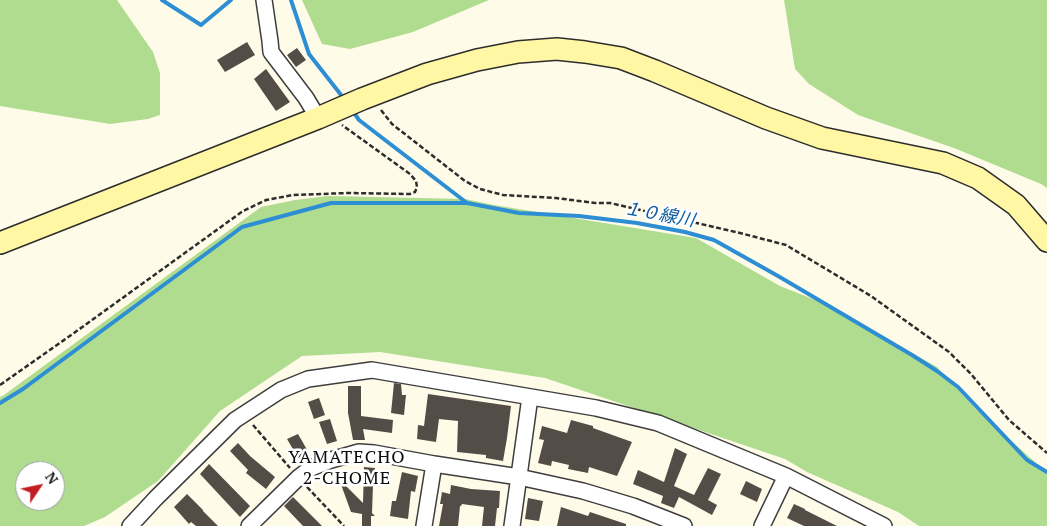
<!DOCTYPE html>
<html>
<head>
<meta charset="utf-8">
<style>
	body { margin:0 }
	#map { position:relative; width:1047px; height:526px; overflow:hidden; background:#fffbe9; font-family:"PT Serif",serif }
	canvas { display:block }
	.north { position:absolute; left:15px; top:461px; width:50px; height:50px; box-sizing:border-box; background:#fff; border:1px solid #9d9d9d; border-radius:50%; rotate:56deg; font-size:14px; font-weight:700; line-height:20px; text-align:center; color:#0b0b0b }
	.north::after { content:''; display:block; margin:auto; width:18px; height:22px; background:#c21d20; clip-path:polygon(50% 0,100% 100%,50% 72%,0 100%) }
</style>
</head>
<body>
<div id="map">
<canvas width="1047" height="526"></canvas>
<div class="north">N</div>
</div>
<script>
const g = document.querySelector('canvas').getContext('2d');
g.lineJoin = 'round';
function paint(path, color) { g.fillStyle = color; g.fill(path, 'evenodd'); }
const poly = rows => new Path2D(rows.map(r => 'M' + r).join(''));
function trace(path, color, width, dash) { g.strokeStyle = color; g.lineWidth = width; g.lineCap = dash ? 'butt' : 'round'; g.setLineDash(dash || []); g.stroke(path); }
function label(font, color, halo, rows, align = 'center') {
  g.font = font + ' "PT Serif","Noto Sans JP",serif'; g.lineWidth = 5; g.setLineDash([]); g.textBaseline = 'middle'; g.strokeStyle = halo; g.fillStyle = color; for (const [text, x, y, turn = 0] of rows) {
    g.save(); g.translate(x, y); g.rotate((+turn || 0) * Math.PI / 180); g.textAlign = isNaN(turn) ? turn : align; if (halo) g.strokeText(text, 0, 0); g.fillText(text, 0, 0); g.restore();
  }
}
paint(poly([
	[0,0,117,0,153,52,160,73,160,115,148,119,110,124,0,106],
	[302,0,489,0,413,32,350,49,322,44],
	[784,0,1047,0,1047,188,1041,184,954,148,858,115,809,84,795,69],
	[328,196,465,199,494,205,696,238,780,286,823,303,937,367,975,408,1047,473,1047,526,919,526,898,512,807,472,785,459,545,378,380,352,302,356,220,411,158,481,105,517,84,526,0,526,0,397,4,395,261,207,295,200],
	[25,471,55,471,55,501,25,501]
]), '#b0dc90');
trace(poly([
	[162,0,201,25,231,0],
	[291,0,309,54,345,100],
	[352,110,359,120,467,203,519,213,579,216,637,223,685,232,714,240,778,276,912,355,937,371,958,387,1027,460,1047,472],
	[0,403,23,389,242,227,331,203,467,203]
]), '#2e8ed4', 4);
paint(poly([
	[247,42,255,55,225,72,217,60],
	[297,48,306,60,296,67,287,55],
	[266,69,290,102,276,111,254,79],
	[394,383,401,384,402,395,406,395,404,415,391,413],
	[348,386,361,386,361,416,393,420,392,433,363,429,365,440,353,440,348,413],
	[428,394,511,406,507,438,503,461,486,458,486,455,457,452,458,421,439,419,436,442,417,439,418,425,424,426],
	[319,398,325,415,314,419,308,402],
	[330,419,337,441,327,444,319,422],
	[571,420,593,426,593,428,632,442,617,476,589,467,588,473,568,469,569,465,552,461,551,466,538,463,544,440,539,439,542,426,567,433],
	[298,434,309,453,298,458,287,439],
	[238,443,250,456,275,477,266,489,246,473,248,470,230,451],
	[675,448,687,454,674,486,694,495,708,468,721,474,708,500,717,505,712,515,679,497,674,508,661,503,663,496,633,484,638,470,664,482],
	[209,464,250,506,240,517,200,474],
	[364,467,375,468,375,485,373,485,372,513,375,516,371,516,371,526,362,526,362,514,351,512,339,479,363,503],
	[402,472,418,476,415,492,411,491,408,519,390,516,392,501,396,501],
	[746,481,762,489,757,502,740,494],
	[451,485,471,489,500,491,499,508,497,508,495,526,482,526,484,507,462,504,461,506,460,506,458,526,439,526,443,504,440,504,442,492,450,494],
	[187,494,203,510,203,511,218,526,196,526,191,522,189,524,174,507],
	[293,497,322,526,303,526,284,506],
	[528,498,543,501,539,521,525,519],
	[794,504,805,509,805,510,837,526,804,526,787,518],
	[561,507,588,516,590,512,626,524,626,526,557,526]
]), '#544d47');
const street = poly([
	[264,0,270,41,271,52,306,98,318,118],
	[130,526,156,498,235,420,281,390,308,379,372,370,596,408,658,423,786,476,884,526],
	[249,526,298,478,311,468,331,460,359,452,374,453,434,464,519,477,583,491,633,506,684,526],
	[424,526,434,464],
	[512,526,530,397],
	[762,526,786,476]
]);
const secondary = poly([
	[0,243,318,118,362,99,427,74,477,60,518,52,557,49,585,52,621,58,655,71,766,118,822,138,943,163,978,178,1016,205,1047,241]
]);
trace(street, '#3e3e3e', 18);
trace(secondary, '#2d2d2d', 24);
trace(poly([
	[381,110,392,124,465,181,480,189,503,195,556,198,595,203,610,203,740,233,786,245,871,296,949,352,971,374,1009,420,1047,453],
	[0,385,74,333,243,211,266,200,293,195,348,193,410,194,415,192,417,187,416,181,410,174,342,125],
	[253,425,290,468],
	[307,487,344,526]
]), '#2d2d2d', 2.5, [5, 2.5]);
trace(street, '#fff', 15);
trace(secondary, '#fff7a4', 21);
label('italic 18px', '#0f5ea2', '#fff', [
	["１０線川",659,215,10]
]);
g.letterSpacing = '1px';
label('18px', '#0b0b0b', '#fff', [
	["YAMATECHO",347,458],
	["2-CHOME",347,479]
]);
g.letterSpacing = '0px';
</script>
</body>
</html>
